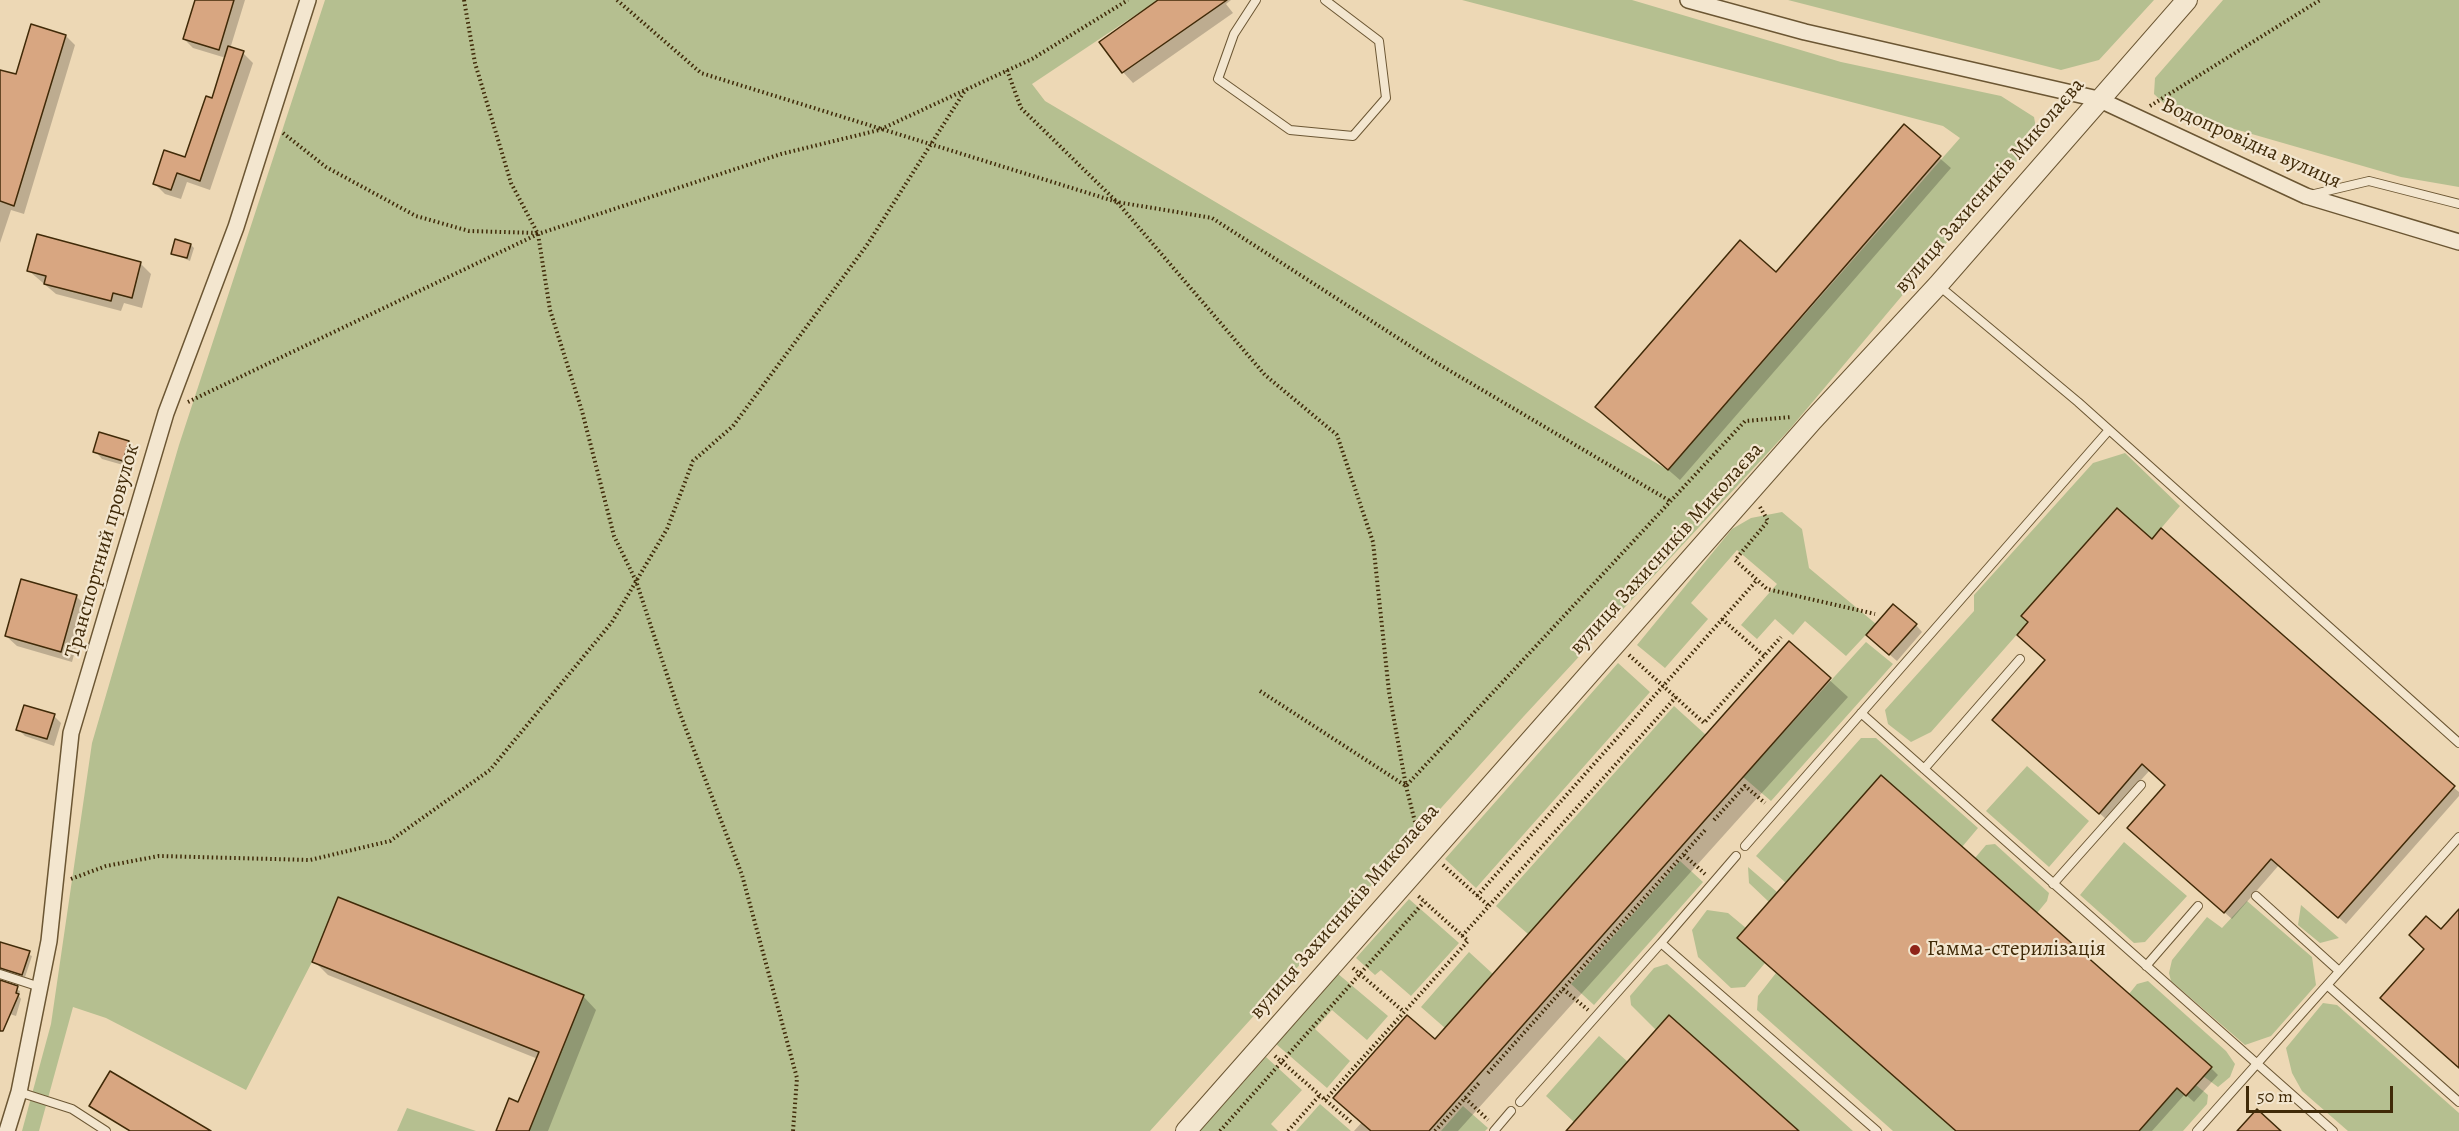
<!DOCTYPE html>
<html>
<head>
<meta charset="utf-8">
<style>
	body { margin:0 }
	#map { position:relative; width:2459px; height:1131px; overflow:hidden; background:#edd8b5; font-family:Alegreya,serif }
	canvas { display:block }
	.scale { position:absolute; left:2246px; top:1086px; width:147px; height:27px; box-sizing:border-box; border:3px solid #402a08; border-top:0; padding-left:8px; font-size:18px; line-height:21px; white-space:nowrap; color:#402a08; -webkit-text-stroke:4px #f3e6cf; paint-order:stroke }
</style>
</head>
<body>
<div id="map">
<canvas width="2459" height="1131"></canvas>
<div class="scale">50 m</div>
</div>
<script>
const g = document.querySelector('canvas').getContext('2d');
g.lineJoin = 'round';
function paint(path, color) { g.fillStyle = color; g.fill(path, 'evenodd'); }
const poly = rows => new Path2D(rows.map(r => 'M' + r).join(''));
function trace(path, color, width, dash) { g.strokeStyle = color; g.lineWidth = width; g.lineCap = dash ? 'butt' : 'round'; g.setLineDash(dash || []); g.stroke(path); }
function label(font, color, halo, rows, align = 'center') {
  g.font = font + ' Alegreya,serif'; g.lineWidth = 4.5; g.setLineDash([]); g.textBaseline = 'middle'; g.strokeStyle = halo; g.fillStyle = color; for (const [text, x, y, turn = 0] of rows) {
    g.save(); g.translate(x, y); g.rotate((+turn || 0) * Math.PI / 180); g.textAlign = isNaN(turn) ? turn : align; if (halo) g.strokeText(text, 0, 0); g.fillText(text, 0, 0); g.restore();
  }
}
paint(poly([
	[325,0,1158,0,1032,84,1045,101,1668,470,1960,138,1943,126,1462,0,1632,0,1841,62,2001,96,2034,117,2038,139,2001,178,1789,430,1524,716,1150,1131,529,1131,583,995,338,897,312,962,246,1090,106,1018,73,1007,39,1131,22,1131,51,1024,92,743,179,445],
	[1788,0,2154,0,2099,60,2061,70],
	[2223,0,2459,0,2459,187,2401,177,2172,111,2154,94,2155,78],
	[2125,453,2180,506,2152,539,2116,508,2021,616,2028,622,1931,732,1911,742,1888,724,1885,710,1974,611,1974,595,2093,463],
	[1782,512,1802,529,1809,568,1876,624,1846,656,1805,621,1793,635,1775,619,1757,639,1741,625,1777,584,1737,550,1691,603,1708,619,1665,668,1637,645,1732,529,1751,518],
	[1866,642,1893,664,1771,801,1743,777],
	[1618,663,1650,692,1476,888,1445,859],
	[1674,706,1706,735,1528,934,1496,906],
	[1861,738,1876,738,1978,828,1962,847,1881,776,1786,883,1756,856],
	[2027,766,2089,821,2049,867,1986,811],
	[2124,842,2187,896,2145,942,2134,943,2080,895],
	[1995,844,2049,893,2047,901,2037,913,1975,858,1986,845],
	[1680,861,1703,882,1594,1005,1571,984],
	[1748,867,1777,892,1769,902,1749,883],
	[1409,899,1459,943,1411,996,1381,970,1375,975,1356,958],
	[2247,901,2312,957,2316,985,2271,1036,2245,1045,2171,981,2169,973,2172,960,2207,917,2222,928],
	[2301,905,2339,938,2320,943,2298,925],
	[1707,910,1728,913,1746,928,1737,938,1765,963,1745,987,1731,988,1698,957,1692,930],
	[1469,952,1493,974,1445,1028,1421,1007],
	[1667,964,1853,1131,1799,1131,1669,1015,1656,1030,1631,1005,1630,996,1654,968],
	[1337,973,1388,1016,1367,1040,1332,1010,1315,1029,1350,1061,1327,1088,1276,1044],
	[1776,973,1956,1131,1893,1131,1757,1010,1758,996],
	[2148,981,2226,1051,2235,1064,2230,1077,2218,1087,2203,1076,2129,994,2137,984],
	[2323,1003,2337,1005,2459,1113,2459,1131,2348,1131,2302,1091,2292,1073,2286,1048],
	[1599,1036,1628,1062,1574,1122,1546,1096],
	[1266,1057,1302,1090,1271,1124,1278,1131,1199,1131],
	[2196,1085,2208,1095,2207,1104,2183,1131,2139,1131,2177,1088],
	[1320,1104,1351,1131,1296,1131],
	[1463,1106,1488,1128,1485,1131,1441,1131],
	[407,1108,476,1131,397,1131]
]), '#b5bf90');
paint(poly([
	[196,0,245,0,230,49,243,53,253,63,210,190,187,182,181,199,165,194,155,184,186,159,213,100,226,58,193,48,184,39],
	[1161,0,1231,0,1226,4,1233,13,1133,83,1123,72],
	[66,36,75,45,24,214,11,210,0,243,0,72,17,76],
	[1904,127,1951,168,1680,480,1608,418,1776,274],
	[191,245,194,248,190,261,172,253],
	[140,263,151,274,142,308,124,303,121,311,56,294,29,271],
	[100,434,129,442,136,449,130,467,102,459,95,451],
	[2152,541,2459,792,2459,796,2346,924,2279,865,2232,919,2136,835,2167,785,2150,770,2106,819,2001,727],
	[76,596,87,607,72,662,17,646,6,636],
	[1916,625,1922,632,1897,661,1875,642],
	[1789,643,1848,697,1458,1131,1354,1131],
	[54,716,61,723,54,746,25,736,18,729],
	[0,943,32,956,25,977,5,971,0,973],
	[314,961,583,996,596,1010,548,1131,498,1131,519,1104,538,1059,328,975],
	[0,982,20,991,19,996,21,999,16,1016,0,1011],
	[2211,1068,2218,1075,2194,1102,2185,1094,2152,1131,1957,1131]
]), '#0003');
const building = poly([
	[195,0,234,0,219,50,183,39,195,0],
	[1158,0,1227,0,1122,73,1099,42,1158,0],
	[31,24,66,35,14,206,0,201,0,70,16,74,31,24],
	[228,46,244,51,200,181,177,173,171,190,153,184,164,150,185,157,206,96,212,98,228,46],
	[1904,124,1941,156,1668,470,1595,407,1740,240,1776,272,1904,124],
	[37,234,141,262,132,298,113,293,111,301,44,284,46,276,27,271,37,234],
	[175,239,191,244,187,258,171,254,175,239],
	[99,432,129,441,123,461,93,452,99,432],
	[2117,508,2152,539,2161,528,2455,786,2338,918,2271,859,2224,913,2127,828,2165,785,2142,764,2099,814,1992,720,2045,660,2017,635,2028,622,2021,616,2117,508],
	[21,579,77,595,61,652,5,636,21,579],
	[1893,604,1917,624,1889,655,1866,635,1893,604],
	[1789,641,1831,678,1429,1131,1371,1131,1333,1098,1407,1015,1435,1039,1789,641],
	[24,705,55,714,47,739,16,730,24,705],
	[1881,775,2212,1067,2186,1096,2177,1088,2139,1131,1956,1131,1737,938,1881,775],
	[338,897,584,995,529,1131,496,1131,509,1098,518,1102,539,1052,312,962,338,897],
	[2459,909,2459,1068,2380,998,2424,949,2409,935,2426,916,2441,929,2459,909],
	[0,942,30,951,22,975,0,968,0,942],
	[0,980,18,986,16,993,19,994,3,1031,0,1031,0,980],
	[1669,1015,1799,1131,1566,1131,1669,1015],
	[110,1071,211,1131,130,1131,89,1106,110,1071],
	[2257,1109,2281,1131,2237,1131,2257,1109]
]);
paint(building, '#d8a681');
trace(building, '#402a08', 1.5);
const service = poly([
	[1256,0,1234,34,1218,79,1290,130,1353,136,1386,98,1379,41,1325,0],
	[2310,195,2369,181,2459,204],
	[1938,285,2078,402,2459,743],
	[1861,713,2333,1131],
	[1924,769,2020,659],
	[1745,846,2109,430],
	[2053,884,2141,785],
	[2256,896,2339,971],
	[1661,943,1736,856],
	[2146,966,2198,906],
	[0,974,40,987],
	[2327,985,2459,1102],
	[19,1092,72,1109,106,1131],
	[1520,1102,1661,943,1877,1131],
	[1494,1131,1511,1111],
	[2197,1131,2459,837]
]);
const minor = poly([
	[1688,0,1805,32,2098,99,2306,196,2459,242],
	[7,1131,19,1092,49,941,71,733,166,413,236,227,308,0]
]);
const tertiary = poly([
	[1186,1131,1813,420,1938,285,2187,0]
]);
trace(service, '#6b5633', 10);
trace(minor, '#6b5633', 18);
trace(tertiary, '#6b5633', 22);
trace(poly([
	[464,0,475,63,511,183,538,234,550,310,582,411,614,536,636,581,679,711,742,875,797,1078,793,1131],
	[617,0,701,73,1117,202,1212,218,1435,362,1670,501],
	[1007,70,1021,108,1117,202,1265,375,1337,435,1373,542,1389,692,1406,786,1419,838],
	[2150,106,2320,0],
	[283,133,326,167,416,216,469,231,537,233],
	[188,402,538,234,781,154,879,130,1032,59,1128,0],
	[1760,507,1768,521,1735,560,1767,589,1875,614],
	[1722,619,1764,656],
	[1629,655,1704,723,1781,637],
	[1260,691,1406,786,1745,421,1792,417],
	[1714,820,1745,786,1765,803],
	[1684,855,1705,874],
	[1443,865,1489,906],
	[71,879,106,866,159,856,310,860,390,841,490,770,612,622,667,529,693,461,733,426,867,245,966,89],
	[1477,896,1757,580],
	[1462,936,1676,697],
	[1353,968,1403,1011],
	[1563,989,1588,1010],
	[1275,1056,1353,1124],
	[1488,1073,1706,829],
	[1465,1098,1488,1120],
	[1325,1100,1468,941,1417,895],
	[1220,1131,1424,902],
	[1288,1131,1319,1096],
	[1435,1131,1479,1083]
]), '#402a08', 4, [1.5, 3]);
trace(service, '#f3e6cf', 8);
trace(minor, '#f3e6cf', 15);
trace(tertiary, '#f3e6cf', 20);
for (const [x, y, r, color] of [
	[1915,950,6,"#8f2418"]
]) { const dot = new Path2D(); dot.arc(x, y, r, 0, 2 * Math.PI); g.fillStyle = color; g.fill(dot); trace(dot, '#f3e6cf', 2); }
label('21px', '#402a08', '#f3e6cf', [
	["Водопровідна вулиця",2251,144,24],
	["вулиця Захисників Миколаєва",1990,186,-49],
	["вулиця Захисників Миколаєва",1667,549,-48],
	["Транспортний провулок",103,551,-74],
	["вулиця Захисників Миколаєва",1345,912,-49]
]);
label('21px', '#402a08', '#f3e6cf', [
	["Гамма-стерилізація",1927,950]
], 'left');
</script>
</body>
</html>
